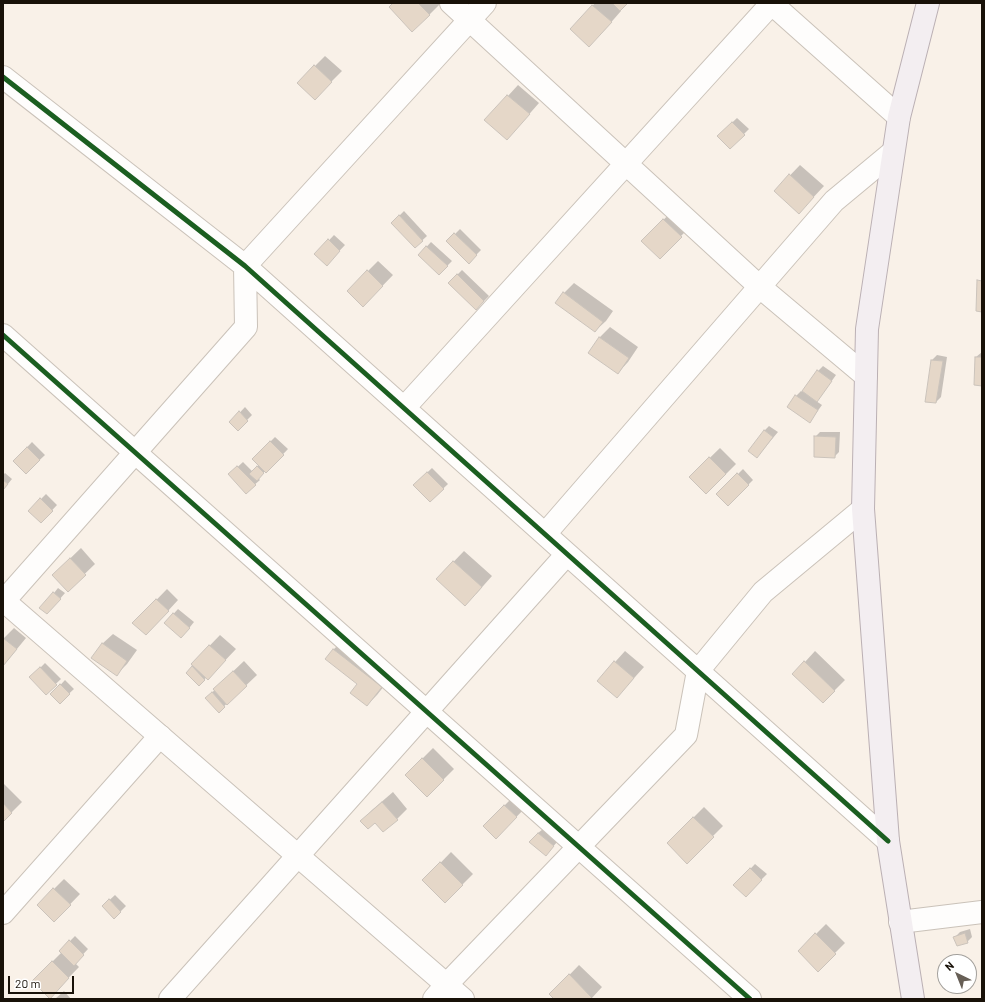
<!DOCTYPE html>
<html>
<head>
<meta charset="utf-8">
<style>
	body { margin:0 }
	#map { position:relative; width:985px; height:1002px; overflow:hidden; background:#f9f1e8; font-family:Barlow,sans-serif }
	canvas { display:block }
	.frame { position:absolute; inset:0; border:4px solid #181108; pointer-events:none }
	.north { position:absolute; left:937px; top:954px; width:40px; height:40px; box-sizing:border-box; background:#fff; border:1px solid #a3a09c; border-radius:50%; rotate:317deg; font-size:11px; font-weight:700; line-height:16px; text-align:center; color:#181108 }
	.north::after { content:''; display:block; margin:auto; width:14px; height:18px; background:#675f56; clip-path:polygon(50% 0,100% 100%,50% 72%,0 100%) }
	.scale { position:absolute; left:8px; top:976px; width:66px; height:18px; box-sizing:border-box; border:2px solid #181108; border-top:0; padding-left:5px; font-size:12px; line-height:14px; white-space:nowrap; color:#181108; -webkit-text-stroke:3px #fff; paint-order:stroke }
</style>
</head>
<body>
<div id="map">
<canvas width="985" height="1002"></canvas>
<div class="frame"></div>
<div class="north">N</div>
<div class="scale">20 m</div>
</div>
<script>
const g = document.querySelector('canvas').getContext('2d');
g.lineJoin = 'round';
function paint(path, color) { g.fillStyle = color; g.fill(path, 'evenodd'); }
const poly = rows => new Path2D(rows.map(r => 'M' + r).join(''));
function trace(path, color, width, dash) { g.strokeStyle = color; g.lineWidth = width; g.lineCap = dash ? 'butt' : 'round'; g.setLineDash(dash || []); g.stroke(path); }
paint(poly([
	[395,3,438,3,440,4,429,15],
	[595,3,627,3,620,10,621,11,600,35,571,29],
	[325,56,342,71,315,98,299,82],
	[518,85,539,103,517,128,486,120],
	[737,118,749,129,730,148,718,136],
	[800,165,824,186,809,202,775,191],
	[674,209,691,226,660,257,643,241],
	[404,211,427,236,415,247,392,223],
	[460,229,481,250,469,262,448,241],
	[334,235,345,245,327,264,316,254],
	[431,242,452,261,439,274,419,255],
	[378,261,393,275,363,306,348,291],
	[462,270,489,296,476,309,449,283],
	[574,283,613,311,606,321,595,331,564,293],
	[610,327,638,347,628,362,618,373,589,353,600,337],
	[982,352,982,385,976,357],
	[937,355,947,357,941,397,936,402,932,360],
	[823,366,836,375,821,396,816,401,822,405,814,416,810,421,796,396,801,391,803,392,818,371],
	[245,407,252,415,238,429,231,422],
	[769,426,778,432,757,457,764,431],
	[820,432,840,432,839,452,834,457,815,437],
	[275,437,288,449,266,472,265,471,258,478,260,480,246,492,230,474,243,462,253,472,259,465,253,459],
	[32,442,45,455,26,473,14,461],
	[720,448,736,464,726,474,690,477],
	[432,468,448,484,430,501,414,485],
	[743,469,753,480,728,505,718,494],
	[5,473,12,479,3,490,3,475],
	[46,494,57,505,41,522,29,511],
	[81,548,95,564,68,590,53,575],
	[464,551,492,576,476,594,437,579],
	[58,588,65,593,52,608,54,593],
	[167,589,178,600,156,624,134,623],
	[178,609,194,622,186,632,165,623],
	[14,628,26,638,3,666,3,639],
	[113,634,137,650,127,664,117,674,102,644],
	[220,635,236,649,218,668,207,677,199,684,187,673,194,665,192,664],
	[344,639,392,676,377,695,367,705,359,684,327,659,334,649],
	[625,651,644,667,627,686,598,681],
	[815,651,845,680,823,702,794,674],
	[244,661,257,675,219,711,207,698,225,679],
	[45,663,61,679,46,693,31,677],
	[65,680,74,689,60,702,52,694],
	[433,748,454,769,427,796,406,775],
	[4,784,22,802,3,821,3,785],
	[393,792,407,809,397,819,376,821,362,821,372,810],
	[515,795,526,807,496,838,484,826],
	[704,807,723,826,687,862,668,843],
	[543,829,558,841,550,850,538,833],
	[451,852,473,874,445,902,424,880],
	[755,864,767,874,746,895,735,885],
	[64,879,80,894,54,921,38,905],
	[115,895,126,906,114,918,103,906],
	[826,924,845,943,818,970,799,951],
	[970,929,972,937,967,942,955,937,960,932],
	[75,936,88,949,75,963,79,967,50,997,33,981,62,952,60,951],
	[579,965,602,987,591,999,556,999,551,994],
	[64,991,71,999,55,999]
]), '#0003');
const building = poly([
	[393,3,418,3,430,15,412,32,389,7,393,3],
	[612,3,628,3,620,11,612,3],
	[592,5,612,22,589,47,570,29,592,5],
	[314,65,332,82,315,100,297,83,314,65],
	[507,95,530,114,507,140,484,120,507,95],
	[732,122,745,135,730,149,717,136,732,122],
	[789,174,814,197,799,214,774,191,789,174],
	[399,215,423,241,415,248,391,223,399,215],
	[663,219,682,237,660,259,641,241,663,219],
	[454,233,477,255,469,264,446,241,454,233],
	[328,239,340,251,327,266,314,254,328,239],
	[426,246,448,266,439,275,418,255,426,246],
	[367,270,383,286,363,307,347,291,367,270],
	[457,274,484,301,476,310,448,283,457,274],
	[977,280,982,281,982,312,976,311,977,280],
	[563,292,603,322,595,332,555,303,563,292],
	[599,337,629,358,618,374,588,353,599,337],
	[975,357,982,357,982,386,974,385,975,357],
	[931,360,943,361,936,403,925,402,931,360],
	[817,370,832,381,817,402,802,391,817,370],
	[795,395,818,410,810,423,787,407,795,395],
	[239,411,248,421,238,431,229,422,239,411],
	[764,430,773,437,757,458,748,451,764,430],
	[814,436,836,437,835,458,814,457,814,436],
	[270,441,284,455,266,473,252,459,270,441],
	[27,447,40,460,26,474,13,461,27,447],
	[709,457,726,474,706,494,689,477,709,457],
	[237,466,256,485,246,494,228,474,237,466],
	[257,466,264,473,257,481,249,474,257,466],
	[427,472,444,489,430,502,413,485,427,472],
	[737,473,749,485,728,506,716,494,737,473],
	[3,480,8,484,3,490,3,480],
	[40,498,53,511,41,523,28,511,40,498],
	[70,558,86,575,68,592,52,575,70,558],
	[453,561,482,587,465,606,436,579,453,561],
	[53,592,61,599,47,614,39,608,53,592],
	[156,599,169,611,146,635,132,623,156,599],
	[173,613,190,628,181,638,164,623,173,613],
	[3,638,17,649,3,666,3,638],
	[102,643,127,661,117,676,91,658,102,643],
	[209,645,226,660,208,680,191,664,209,645],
	[333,649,382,687,367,706,350,693,357,684,325,659,333,649],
	[614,661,634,678,617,698,597,681,614,661],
	[804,661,835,691,823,703,792,674,804,661],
	[192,666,205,680,199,686,186,673,192,666],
	[40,667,57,685,46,695,29,677,40,667],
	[233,671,247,686,227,705,213,689,233,671],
	[60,684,70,694,60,704,50,694,60,684],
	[212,692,225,707,219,713,205,698,212,692],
	[422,758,444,780,427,797,405,775,422,758],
	[382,802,398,820,383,832,375,823,368,829,360,821,382,802],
	[3,803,12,813,3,822,3,803],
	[504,805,517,817,496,839,483,826,504,805],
	[693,817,714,837,687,864,667,843,693,817],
	[538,833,554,846,546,856,529,842,538,833],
	[440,862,463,885,445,903,422,880,440,862],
	[750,868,762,880,746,897,733,885,750,868],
	[53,888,71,905,54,922,37,905,53,888],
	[109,899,121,912,114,919,102,906,109,899],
	[815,933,836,954,818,972,798,951,815,933],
	[965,933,968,943,957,946,953,937,965,933],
	[69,940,84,955,74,966,59,951,69,940],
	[52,961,69,978,50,999,32,981,52,961],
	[569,974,592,998,592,999,554,999,549,994,569,974]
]);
paint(building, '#e5d7c8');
trace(building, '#cbc3bb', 1);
const minor = poly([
	[451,3,760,287,866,376],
	[771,3,899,117],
	[3,77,245,266,888,841],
	[3,335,750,999],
	[404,408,772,3],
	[545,534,834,201,893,152],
	[3,602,246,327,245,266,485,3],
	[3,913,160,736],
	[900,922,982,912],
	[170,999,567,554],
	[434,999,447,984,686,735,698,671,763,592,863,509]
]);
const tertiary = poly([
	[3,600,463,999]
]);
const primary = poly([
	[913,999,888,841,863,509,867,329,899,117,928,3]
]);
trace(minor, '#cac2b9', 24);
trace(tertiary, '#cac2b9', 24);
trace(primary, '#bbb0b4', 24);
trace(minor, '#fefdfc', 22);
trace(tertiary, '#fefdfc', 22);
trace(primary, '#f3eef1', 22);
trace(poly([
	[3,77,245,266,888,841],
	[3,335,750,999]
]), '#1b5e20', 5);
</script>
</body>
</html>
